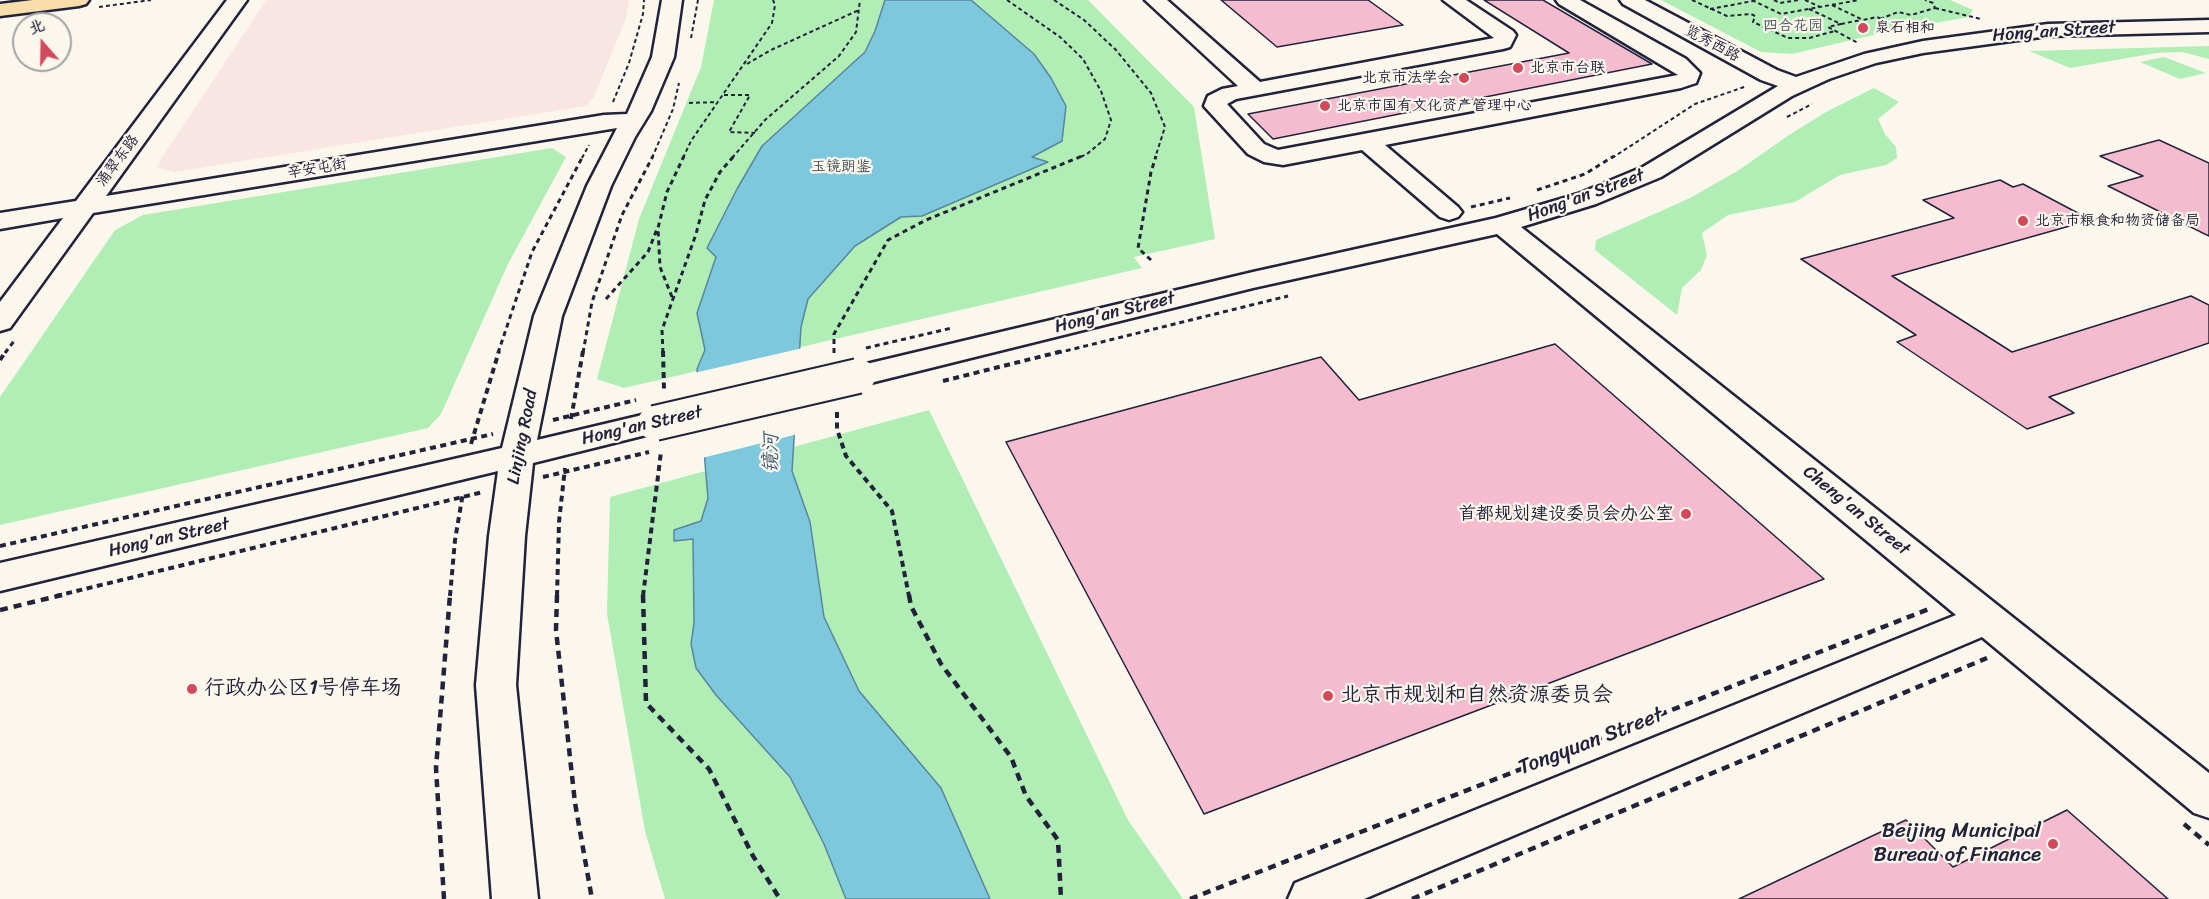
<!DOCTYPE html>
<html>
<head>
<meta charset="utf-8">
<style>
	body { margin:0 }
	#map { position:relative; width:2209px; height:899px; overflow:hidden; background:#fbf7ec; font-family:Sriracha,"LXGW WenKai TC",sans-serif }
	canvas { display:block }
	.north { position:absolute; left:12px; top:12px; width:60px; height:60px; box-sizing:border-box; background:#fbf7ec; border:2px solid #a4a2a5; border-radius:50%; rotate:340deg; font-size:16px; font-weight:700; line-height:24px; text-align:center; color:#22223b }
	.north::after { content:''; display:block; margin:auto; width:21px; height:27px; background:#d1495b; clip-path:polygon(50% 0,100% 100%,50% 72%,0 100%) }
</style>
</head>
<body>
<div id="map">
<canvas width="2209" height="899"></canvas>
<div class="north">北</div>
</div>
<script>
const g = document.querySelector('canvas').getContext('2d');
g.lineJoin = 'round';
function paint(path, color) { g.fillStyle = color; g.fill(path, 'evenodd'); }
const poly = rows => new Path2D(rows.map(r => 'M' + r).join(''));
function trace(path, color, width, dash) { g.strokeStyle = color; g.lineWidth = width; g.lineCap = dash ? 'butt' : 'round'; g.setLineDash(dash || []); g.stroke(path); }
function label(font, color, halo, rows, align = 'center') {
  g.font = font + ' Sriracha,"LXGW WenKai TC",sans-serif'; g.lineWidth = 4.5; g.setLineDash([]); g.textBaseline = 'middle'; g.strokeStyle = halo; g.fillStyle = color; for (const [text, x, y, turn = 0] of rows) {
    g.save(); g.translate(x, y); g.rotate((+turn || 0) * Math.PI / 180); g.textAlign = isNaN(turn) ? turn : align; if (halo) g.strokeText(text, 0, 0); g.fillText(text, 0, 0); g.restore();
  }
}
paint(poly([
	[266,0,629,0,626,18,594,97,586,106,174,172,156,167]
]), '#f9e5e4');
paint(poly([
	[714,0,1088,0,1194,107,1215,239,1134,257,1142,268,624,388,597,379,639,219,701,67],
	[1661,0,1950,0,1973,10,1968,17,1882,33,1792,54,1761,52],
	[2209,46,2209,59,2182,52,2156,53,2070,68,2029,51],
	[2164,57,2206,73,2180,79,2140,62],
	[1874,88,1899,102,1878,119,1885,134,1896,147,1897,158,1886,165,1840,175,1795,202,1728,215,1702,233,1707,255,1701,270,1682,288,1677,315,1595,250,1596,240,1690,198,1739,170,1789,135,1826,112],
	[552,148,566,157,508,264,441,414,428,428,0,525,0,397,115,230,143,215],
	[929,410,1128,820,1183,899,665,899,645,831,607,614,610,497]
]), '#b1eeb5');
const water = poly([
	[885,0,971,0,1034,54,1051,78,1066,106,1062,141,1032,157,1048,162,922,216,901,217,855,246,808,299,801,327,792,471,810,522,824,617,859,691,941,788,990,899,846,899,824,844,790,777,716,695,696,668,691,644,694,623,693,539,674,541,674,530,701,521,708,498,697,369,705,350,697,313,716,257,707,248,737,189,762,146,865,52,875,31,885,0]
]);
paint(water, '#7ec8de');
trace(water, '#59869d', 1.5);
paint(poly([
	[803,348,798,434,702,458,694,373]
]), '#fbf7ec');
const building = poly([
	[1221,0,1368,0,1403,25,1277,47,1221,0],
	[1484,0,1543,0,1652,64,1273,139,1248,114,1569,53,1484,0],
	[2159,140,2209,163,2209,236,2108,186,2143,176,2100,156,2159,140],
	[2000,180,2013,187,2023,184,2091,220,1892,276,2012,352,2191,296,2209,305,2209,343,2049,397,2074,413,2027,429,1897,342,1916,335,1801,259,1954,218,1923,200,2000,180],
	[1555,344,1824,579,1204,814,1006,442,1321,357,1359,400,1555,344],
	[2067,810,2168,899,1739,899,1906,820,1953,867,2067,810]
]);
paint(building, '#f5bcd0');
trace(building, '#22223b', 1.5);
const minor = poly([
	[227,0,247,0,106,196,604,115,627,114,652,57,662,0,682,0,674,57,651,111,635,137,611,186,562,316,537,440,655,412,666,416,671,423,666,430,533,463,525,536,516,685,538,899,492,899,476,685,489,536,498,471,0,591,0,563,502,448,534,316,587,186,617,128,93,213,10,328,0,331,0,302,63,218,0,229,0,213,76,201,227,0],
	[1145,0,1167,0,1260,82,1494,38,1443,0,1466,0,1513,31,1516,35,1510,47,1503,49,1236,99,1227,104,1264,144,1278,150,1678,75,1559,4,1556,0,1580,0,1686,59,1700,73,1696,83,1681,88,1385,145,1458,207,1462,212,1458,217,1449,220,1440,217,1362,150,1283,165,1264,162,1248,154,1204,106,1208,96,1222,89,1238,86,1145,0],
	[1620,0,1645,0,1777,70,1796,77,1864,54,1923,41,2048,24,2209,20,2209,32,2048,36,1923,53,1876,63,1829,79,1792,96,1661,177,1596,204,1521,227,2209,773,2209,818,2194,813,1982,637,1364,899,1288,899,1295,883,1956,615,1497,234,1253,288,858,386,847,383,843,376,847,369,858,366,1253,272,1496,218,1578,194,1643,167,1778,86,1761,80,1623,4,1620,0]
]);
const major = poly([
	[33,0,89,0,86,4,79,6,0,16,0,4,33,0]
]);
trace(minor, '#22223b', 5);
trace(major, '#22223b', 5);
trace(poly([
	[1007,0,1060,37,1083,59,1101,91,1111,120,1105,139,1087,154,1078,158],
	[1054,0,1084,20,1116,50,1151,93,1165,127,1155,158],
	[1692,0,1727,16,1751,14,1755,16,1753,22,1788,38,1809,38,1835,31],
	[1752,0,1781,14,1859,0],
	[1774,0,1780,3,1798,0],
	[1805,0,1820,7],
	[1832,5,1863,20,1877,17,1908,31],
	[99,7,151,0],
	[1935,8,1981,19],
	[1710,9,1753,1],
	[1809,9,1841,24,1828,27,1858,43],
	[1880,19,1898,12,1911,15,1935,8,1933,3,1925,0],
	[1841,24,1861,20],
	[691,38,698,0],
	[747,64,771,50,859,10],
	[724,95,750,95,729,132,755,133],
	[613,102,629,63,643,14,644,0],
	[689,103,718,102],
	[1787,117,1812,104],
	[582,158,589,145],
	[652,158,673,109,679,83],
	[683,158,691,141,772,23,775,5,773,0],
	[732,158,765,120,839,56,856,32,860,0],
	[1612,158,1695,104,1747,86]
]), '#22223b', 2, [4, 3]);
trace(poly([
	[1537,190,1585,174,1614,156],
	[1471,207,1510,198],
	[1151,260,1138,248,1151,172,1156,156],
	[672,297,660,267,658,228,667,192,684,156],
	[606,299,648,252,657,229],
	[866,348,952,328],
	[5,353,14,341],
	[498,353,532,252,583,156],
	[583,353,592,302,622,215,653,156],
	[663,353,662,330,696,234,705,200,720,172,734,156],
	[834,353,834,334,888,240,926,220,1082,156],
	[1057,353,1288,296]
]), '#22223b', 3, [5, 4]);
trace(poly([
	[663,351,664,390],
	[0,360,6,351],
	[943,381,1063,351],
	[837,412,837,429,846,456,892,511,909,596],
	[571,419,583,351],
	[553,420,636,400],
	[471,444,499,351],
	[543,477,649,452],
	[0,546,493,434],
	[56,596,483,492],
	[450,596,455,540,463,493],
	[557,596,559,522,565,468],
	[643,596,661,452]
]), '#22223b', 4, [6, 4.5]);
trace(poly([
	[557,595,556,630,575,803,592,899],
	[643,595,646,703,709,769,753,856,780,899],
	[909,595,911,606,941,664,1011,757,1026,796,1058,840,1061,899],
	[0,610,62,595],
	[2184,824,2209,845],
	[444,899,436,768,450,595],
	[1190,899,1929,609],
	[1412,899,1987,658]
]), '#22223b', 4.5, [8, 6]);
paint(minor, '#fbf7ec');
paint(major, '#f9deab');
const minorBridge = poly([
	[655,423,858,376]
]);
trace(minorBridge, '#22223b', 38, []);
trace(minorBridge, '#fbf7ec', 34);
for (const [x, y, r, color] of [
	[1863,28,6,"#d1495b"],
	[1518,68,6,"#d1495b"],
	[1464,78,6,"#d1495b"],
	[1325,106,6,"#d1495b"],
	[2023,221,6,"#d1495b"],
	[1686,514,6,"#d1495b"],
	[192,689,6,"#d1495b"],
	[1328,696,6,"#d1495b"],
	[2053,844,6,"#d1495b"]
]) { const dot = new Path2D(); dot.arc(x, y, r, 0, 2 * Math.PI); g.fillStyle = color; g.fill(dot); trace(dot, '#fbf7ec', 2); }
label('15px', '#46555a', '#fbf7ec', [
	["四合花园",1793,26],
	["玉镜朗鉴",841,167]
]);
label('15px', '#22223b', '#fbf7ec', [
	["泉石相和",1875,28],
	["北京市台联",1530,68],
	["北京市法学会",1452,78,"right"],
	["北京市国有文化资产管理中心",1337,106],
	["北京市粮食和物资储备局",2035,221]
], 'left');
label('15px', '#22223b', '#fbf7ec', [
	["览秀西路",1712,44,28],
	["涌翠东路",118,161,-53],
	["辛安屯街",317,169,-9]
]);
label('18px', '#22223b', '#fbf7ec', [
	["Hong'an Street",2054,32,-4],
	["Hong'an Street",1586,196,-20],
	["Hong'an Street",1115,313,-14],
	["Hong'an Street",642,426,-13],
	["Linjing Road",523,437,-79],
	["Cheng'an Street",1856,511,39],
	["Hong'an Street",169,538,-13]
]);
label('18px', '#22223b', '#fbf7ec', [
	["首都规划建设委员会办公室",1674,514]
], 'right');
label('italic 20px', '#425c74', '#fbf7ec', [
	["镜河",772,453,-90]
]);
label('21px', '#22223b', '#fbf7ec', [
	["行政办公区1号停车场",204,689],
	["北京市规划和自然资源委员会",1340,696],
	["Beijing Municipal",2041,832,"right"],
	["Bureau of Finance",2041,856,"right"]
], 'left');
label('21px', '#22223b', '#fbf7ec', [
	["Tongyuan Street",1591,742,-21]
]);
</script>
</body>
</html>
